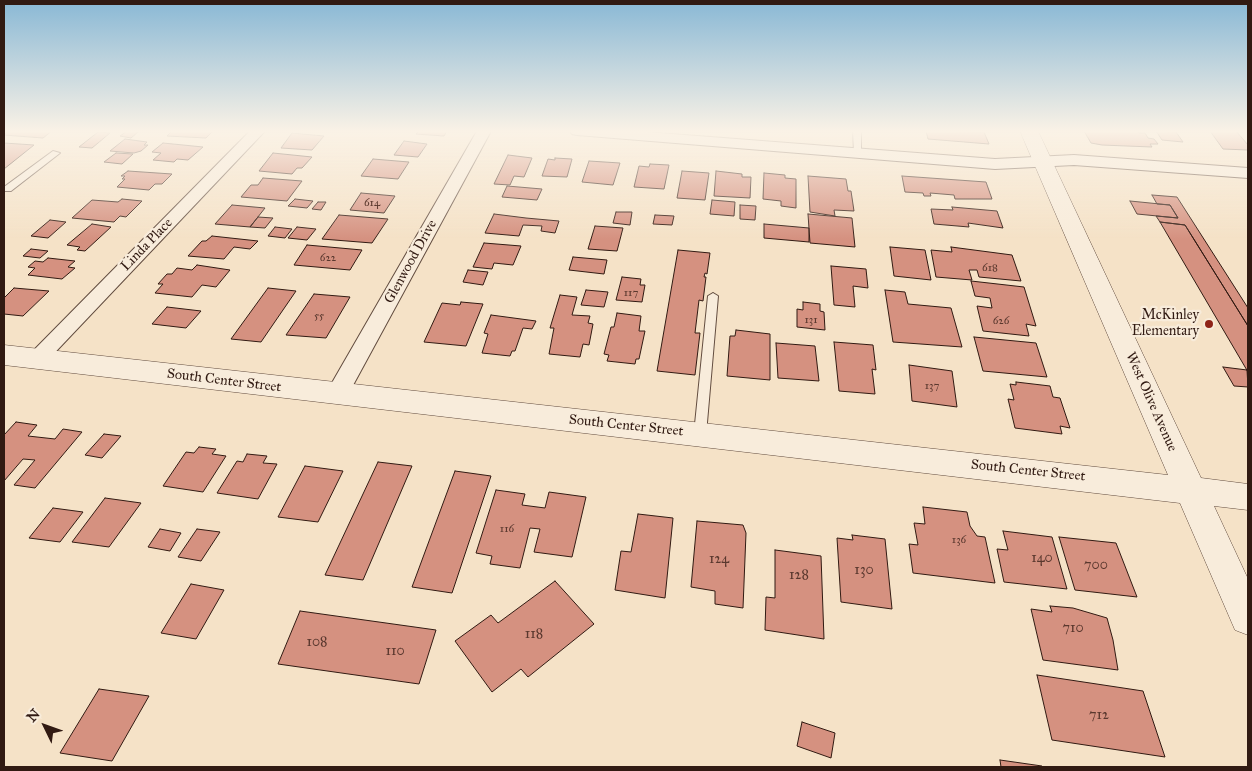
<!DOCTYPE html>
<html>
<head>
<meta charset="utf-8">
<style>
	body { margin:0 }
	#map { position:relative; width:1252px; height:771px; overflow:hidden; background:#f5e2c7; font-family:"IM FELL Great Primer",serif }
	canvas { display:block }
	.frame { position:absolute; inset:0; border:5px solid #311a12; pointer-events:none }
	.north { position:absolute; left:20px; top:701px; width:50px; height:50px; -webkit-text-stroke:4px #f8ecdb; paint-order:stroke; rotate:312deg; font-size:14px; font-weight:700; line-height:20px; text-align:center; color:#311a12 }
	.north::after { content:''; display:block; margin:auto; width:18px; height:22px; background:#311a12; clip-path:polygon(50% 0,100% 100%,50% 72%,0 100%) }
</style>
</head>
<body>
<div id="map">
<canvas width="1252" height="771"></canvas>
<div class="frame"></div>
<div class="north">N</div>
</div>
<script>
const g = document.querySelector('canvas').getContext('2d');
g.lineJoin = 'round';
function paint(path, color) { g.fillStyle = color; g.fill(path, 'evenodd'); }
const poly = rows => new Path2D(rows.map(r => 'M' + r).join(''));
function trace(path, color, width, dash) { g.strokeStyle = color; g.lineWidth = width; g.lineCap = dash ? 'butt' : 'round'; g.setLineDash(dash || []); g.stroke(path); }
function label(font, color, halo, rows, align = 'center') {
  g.font = font + ' "IM FELL Great Primer",serif'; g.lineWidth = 4.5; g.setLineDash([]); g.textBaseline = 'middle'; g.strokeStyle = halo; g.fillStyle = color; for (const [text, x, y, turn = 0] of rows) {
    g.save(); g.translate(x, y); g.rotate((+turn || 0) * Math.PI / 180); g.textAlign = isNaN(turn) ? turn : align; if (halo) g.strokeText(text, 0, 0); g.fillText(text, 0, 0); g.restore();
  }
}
const building = poly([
	[8,131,52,131,43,138,4,135,8,131],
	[127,131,130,131,138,132,131,138,120,136,127,131],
	[172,131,213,131,206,138,167,136,172,131],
	[419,131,447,131,444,136,416,134,419,131],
	[926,131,984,132,989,144,928,139,926,131],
	[1084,131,1137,131,1139,133,1145,133,1148,138,1154,139,1158,144,1150,144,1152,147,1102,145,1091,143,1084,131],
	[1156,131,1176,132,1183,142,1162,140,1156,131],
	[1210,131,1236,131,1248,145,1248,150,1223,149,1210,131],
	[98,132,110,133,92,148,79,147,98,132],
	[292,133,324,136,312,150,281,148,292,133],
	[125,139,147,142,144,145,148,145,141,151,134,153,110,151,125,139],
	[404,141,427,144,418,157,394,155,404,141],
	[4,143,34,145,4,169,4,143],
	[163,143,203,147,188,160,177,159,174,162,153,160,161,153,152,152,163,143],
	[116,153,133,154,122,164,104,162,116,153],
	[273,153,312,157,302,168,297,168,292,174,259,171,273,153],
	[508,155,532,158,524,177,514,176,510,185,494,184,508,155],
	[555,158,572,159,567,177,542,176,548,159,555,160,555,158],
	[373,159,409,162,398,179,361,176,373,159],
	[589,161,620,163,613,185,582,182,589,161],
	[650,164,669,165,664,189,634,187,639,166,649,167,650,164],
	[128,171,172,174,162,184,155,184,149,190,117,187,125,179,122,179,125,176,121,176,128,171],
	[682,171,709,173,705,200,677,198,682,171],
	[716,171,742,174,742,177,751,177,750,198,714,196,716,171],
	[764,173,785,175,785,178,796,179,796,208,781,206,781,201,763,199,764,173],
	[808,176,846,179,848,191,851,191,854,211,834,210,835,216,810,212,808,176],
	[902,176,986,182,992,199,955,199,954,195,930,193,931,196,924,196,923,193,905,192,902,176],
	[263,178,302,181,287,201,241,197,251,185,258,185,263,178],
	[507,186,542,189,537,200,502,197,507,186],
	[361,193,395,196,384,213,350,210,361,193],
	[1152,195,1177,197,1248,308,1248,326,1185,225,1160,222,1156,216,1178,218,1170,205,1157,204,1152,195],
	[122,199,142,201,126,217,120,216,114,222,72,218,92,200,118,202,122,199],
	[295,199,313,201,307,208,288,206,295,199],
	[712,200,735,202,734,216,710,214,712,200],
	[1130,201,1170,205,1178,218,1137,214,1130,201],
	[318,202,326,202,321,210,312,209,318,202],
	[232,205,265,208,250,227,215,224,232,205],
	[740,205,756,206,755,220,740,219,740,205],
	[952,207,997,211,1003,228,968,223,969,227,934,224,931,209,953,210,952,207],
	[616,212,632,212,630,225,613,223,616,212],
	[494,214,526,218,559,221,555,233,541,231,542,226,523,225,519,236,485,233,494,214],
	[808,214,852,218,855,247,810,243,808,214],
	[339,215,388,219,372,243,322,239,339,215],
	[655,215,674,216,672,225,653,224,655,215],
	[258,217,273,218,265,228,250,227,258,217],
	[50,220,66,222,48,238,31,236,50,220],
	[1160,222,1185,225,1248,326,1248,372,1160,222],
	[92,224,111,227,85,251,77,250,80,247,67,245,92,224],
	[764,224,809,228,809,242,764,238,764,224],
	[595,226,623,228,617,251,588,249,595,226],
	[275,227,292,229,285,238,268,236,275,227],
	[297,227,316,229,307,240,288,238,297,227],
	[212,236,258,241,250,249,234,247,224,259,188,256,202,241,206,241,212,236],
	[484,243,521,246,513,265,494,263,492,269,473,267,484,243],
	[307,245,362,250,350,270,294,265,307,245],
	[890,247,925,250,931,280,894,276,890,247],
	[951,247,1012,255,1021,281,979,277,977,270,969,270,972,280,936,277,931,250,952,252,951,247],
	[31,249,48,251,40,258,23,256,31,249],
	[678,250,710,253,707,274,705,273,704,277,706,277,703,301,699,300,695,333,700,333,695,375,657,371,678,250],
	[573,257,607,260,604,274,569,270,573,257],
	[48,258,75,261,68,267,75,268,62,279,28,275,35,268,28,267,35,261,43,262,48,258],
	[197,265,230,270,216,287,202,285,192,297,155,293,163,284,158,284,167,274,172,274,177,268,192,270,197,265],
	[831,266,866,269,868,288,853,286,855,307,834,305,831,266],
	[468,270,488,272,483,285,463,282,468,270],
	[622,277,641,279,640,285,645,285,642,302,616,300,622,277],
	[971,281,1024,287,1036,326,1026,324,1029,336,983,331,977,306,992,308,990,298,975,296,971,281],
	[14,288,49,291,23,316,4,314,4,298,14,288],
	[268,288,296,291,261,342,231,339,268,288],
	[586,290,608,292,604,307,581,305,586,290],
	[885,290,905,292,908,304,951,308,962,347,893,342,885,290],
	[314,294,350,297,326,338,286,335,314,294],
	[560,295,577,297,572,315,590,316,588,323,593,324,589,345,583,344,580,357,549,354,554,328,550,328,560,295],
	[461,302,483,304,466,346,424,342,442,303,460,305,461,302],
	[803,302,820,304,820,311,824,312,825,330,797,327,797,309,803,310,803,302],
	[167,307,201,311,186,328,152,324,167,307],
	[617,313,641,316,639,331,645,331,639,359,636,359,635,364,607,361,609,355,604,354,611,327,614,327,617,313],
	[491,315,536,321,532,329,523,328,515,351,512,351,510,356,482,353,488,334,484,333,491,315],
	[736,330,770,334,770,380,727,376,730,336,735,336,736,330],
	[974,337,1036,343,1047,377,983,371,974,337],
	[834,342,873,345,876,370,872,369,875,394,839,391,834,342],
	[776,343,815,346,819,381,778,378,776,343],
	[909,365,952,371,957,407,912,401,909,365],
	[1223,367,1247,370,1248,387,1234,386,1223,367],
	[1016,382,1050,386,1053,397,1060,398,1070,428,1060,426,1062,434,1015,428,1008,399,1014,400,1010,384,1016,385,1016,382],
	[16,422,37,425,28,436,55,439,63,429,82,432,35,488,14,485,35,460,23,459,4,481,4,435,16,422],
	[104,434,121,436,102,458,85,455,104,434],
	[199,447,216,449,212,454,226,456,203,492,163,486,186,452,194,453,199,447],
	[247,454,267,456,263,463,277,464,258,499,217,493,237,461,243,462,247,454],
	[378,462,412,466,363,580,325,575,378,462],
	[305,466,343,471,318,522,278,517,305,466],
	[455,471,491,476,452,593,412,587,455,471],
	[496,490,525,494,522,505,545,508,549,492,586,497,572,557,534,552,540,529,530,528,520,568,490,564,492,556,476,553,496,490],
	[105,498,141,503,109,547,72,542,105,498],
	[923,507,967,512,970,526,977,536,985,537,995,583,913,573,909,544,918,545,914,523,925,524,923,507],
	[53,508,83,512,60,542,29,538,53,508],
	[638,514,673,518,665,598,615,590,621,551,631,552,638,514],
	[697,521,743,525,746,533,743,608,715,604,715,591,691,587,697,521],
	[160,529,181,533,170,551,148,547,160,529],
	[197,529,220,532,201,561,178,557,197,529],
	[1003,531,1052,537,1067,589,1004,582,997,549,1008,550,1003,531],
	[852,535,885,539,892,609,841,602,837,538,853,540,852,535],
	[1059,537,1116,543,1137,597,1075,590,1059,537],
	[775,550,821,556,824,639,765,630,766,597,775,598,775,550],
	[555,581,594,624,528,677,521,669,492,692,455,641,491,615,498,623,555,581],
	[191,584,224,590,196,639,161,633,191,584],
	[1050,606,1073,608,1107,618,1113,640,1118,670,1043,660,1031,609,1052,612,1050,606],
	[300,611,436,630,419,684,278,664,300,611],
	[1037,675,1143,691,1165,757,1052,740,1037,675],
	[99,689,149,696,112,761,60,753,99,689],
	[802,722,835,733,831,758,797,746,802,722],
	[1000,760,1042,766,1043,767,1001,767,1000,760]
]);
paint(building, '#d59180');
trace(building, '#311a12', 1);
const service = poly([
	[853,131,861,131,861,155,854,153,853,131],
	[53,151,60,153,11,191,4,191,4,187,53,151],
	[713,293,718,296,706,434,704,437,700,439,696,437,694,434,708,296,713,293]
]);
const minor = poly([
	[250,131,265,131,44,364,37,366,30,364,27,359,30,354,250,131],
	[477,131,491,131,345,400,337,402,329,400,326,394,329,388,477,131],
	[570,131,633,131,995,159,1074,155,1248,168,1248,178,1074,165,995,169,577,135,572,134,570,131]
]);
const tertiary = poly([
	[1020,131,1038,131,1201,478,1248,484,1248,510,1214,506,1248,579,1248,635,1235,630,1180,503,4,365,4,345,1168,475,1020,131]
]);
trace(service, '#624c3f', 2);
trace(minor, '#624c3f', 2);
trace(tertiary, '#624c3f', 1);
paint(service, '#f8ecdb');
paint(minor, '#f8ecdb');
paint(tertiary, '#f8ecdb');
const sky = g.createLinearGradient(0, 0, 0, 239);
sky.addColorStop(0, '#89b8d5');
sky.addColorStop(0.55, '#faf2e6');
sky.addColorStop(1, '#faf2e600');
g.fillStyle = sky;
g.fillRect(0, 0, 1252, 239);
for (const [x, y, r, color] of [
	[1209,324,5,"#8f2418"]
]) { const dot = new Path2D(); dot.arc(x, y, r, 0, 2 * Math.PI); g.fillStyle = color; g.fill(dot); trace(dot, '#f8ecdb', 2); }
label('11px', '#5a382e', null, [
	["614",372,203],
	["622",328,258],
	["618",990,268],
	["117",631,293],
	["55",319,316],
	["131",811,320],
	["626",1001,321],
	["137",932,386],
	["116",507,529],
	["136",959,540]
]);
label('14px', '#311a12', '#f8ecdb', [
	["Linda Place",147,245,-46],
	["Glenwood Drive",411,262,-61],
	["South Center Street",224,381,7],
	["West Olive Avenue",1151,402,66],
	["South Center Street",626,426,6],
	["South Center Street",1028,471,6]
]);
label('14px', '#311a12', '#f8ecdb', [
	["McKinley",1199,316],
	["Elementary",1199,332]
], 'right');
label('14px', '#5a382e', null, [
	["140",1042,559],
	["124",719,560],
	["700",1096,566],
	["130",864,571],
	["128",799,576],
	["710",1073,629],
	["118",534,635],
	["108",317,643],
	["110",395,652],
	["712",1099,716]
]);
</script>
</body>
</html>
